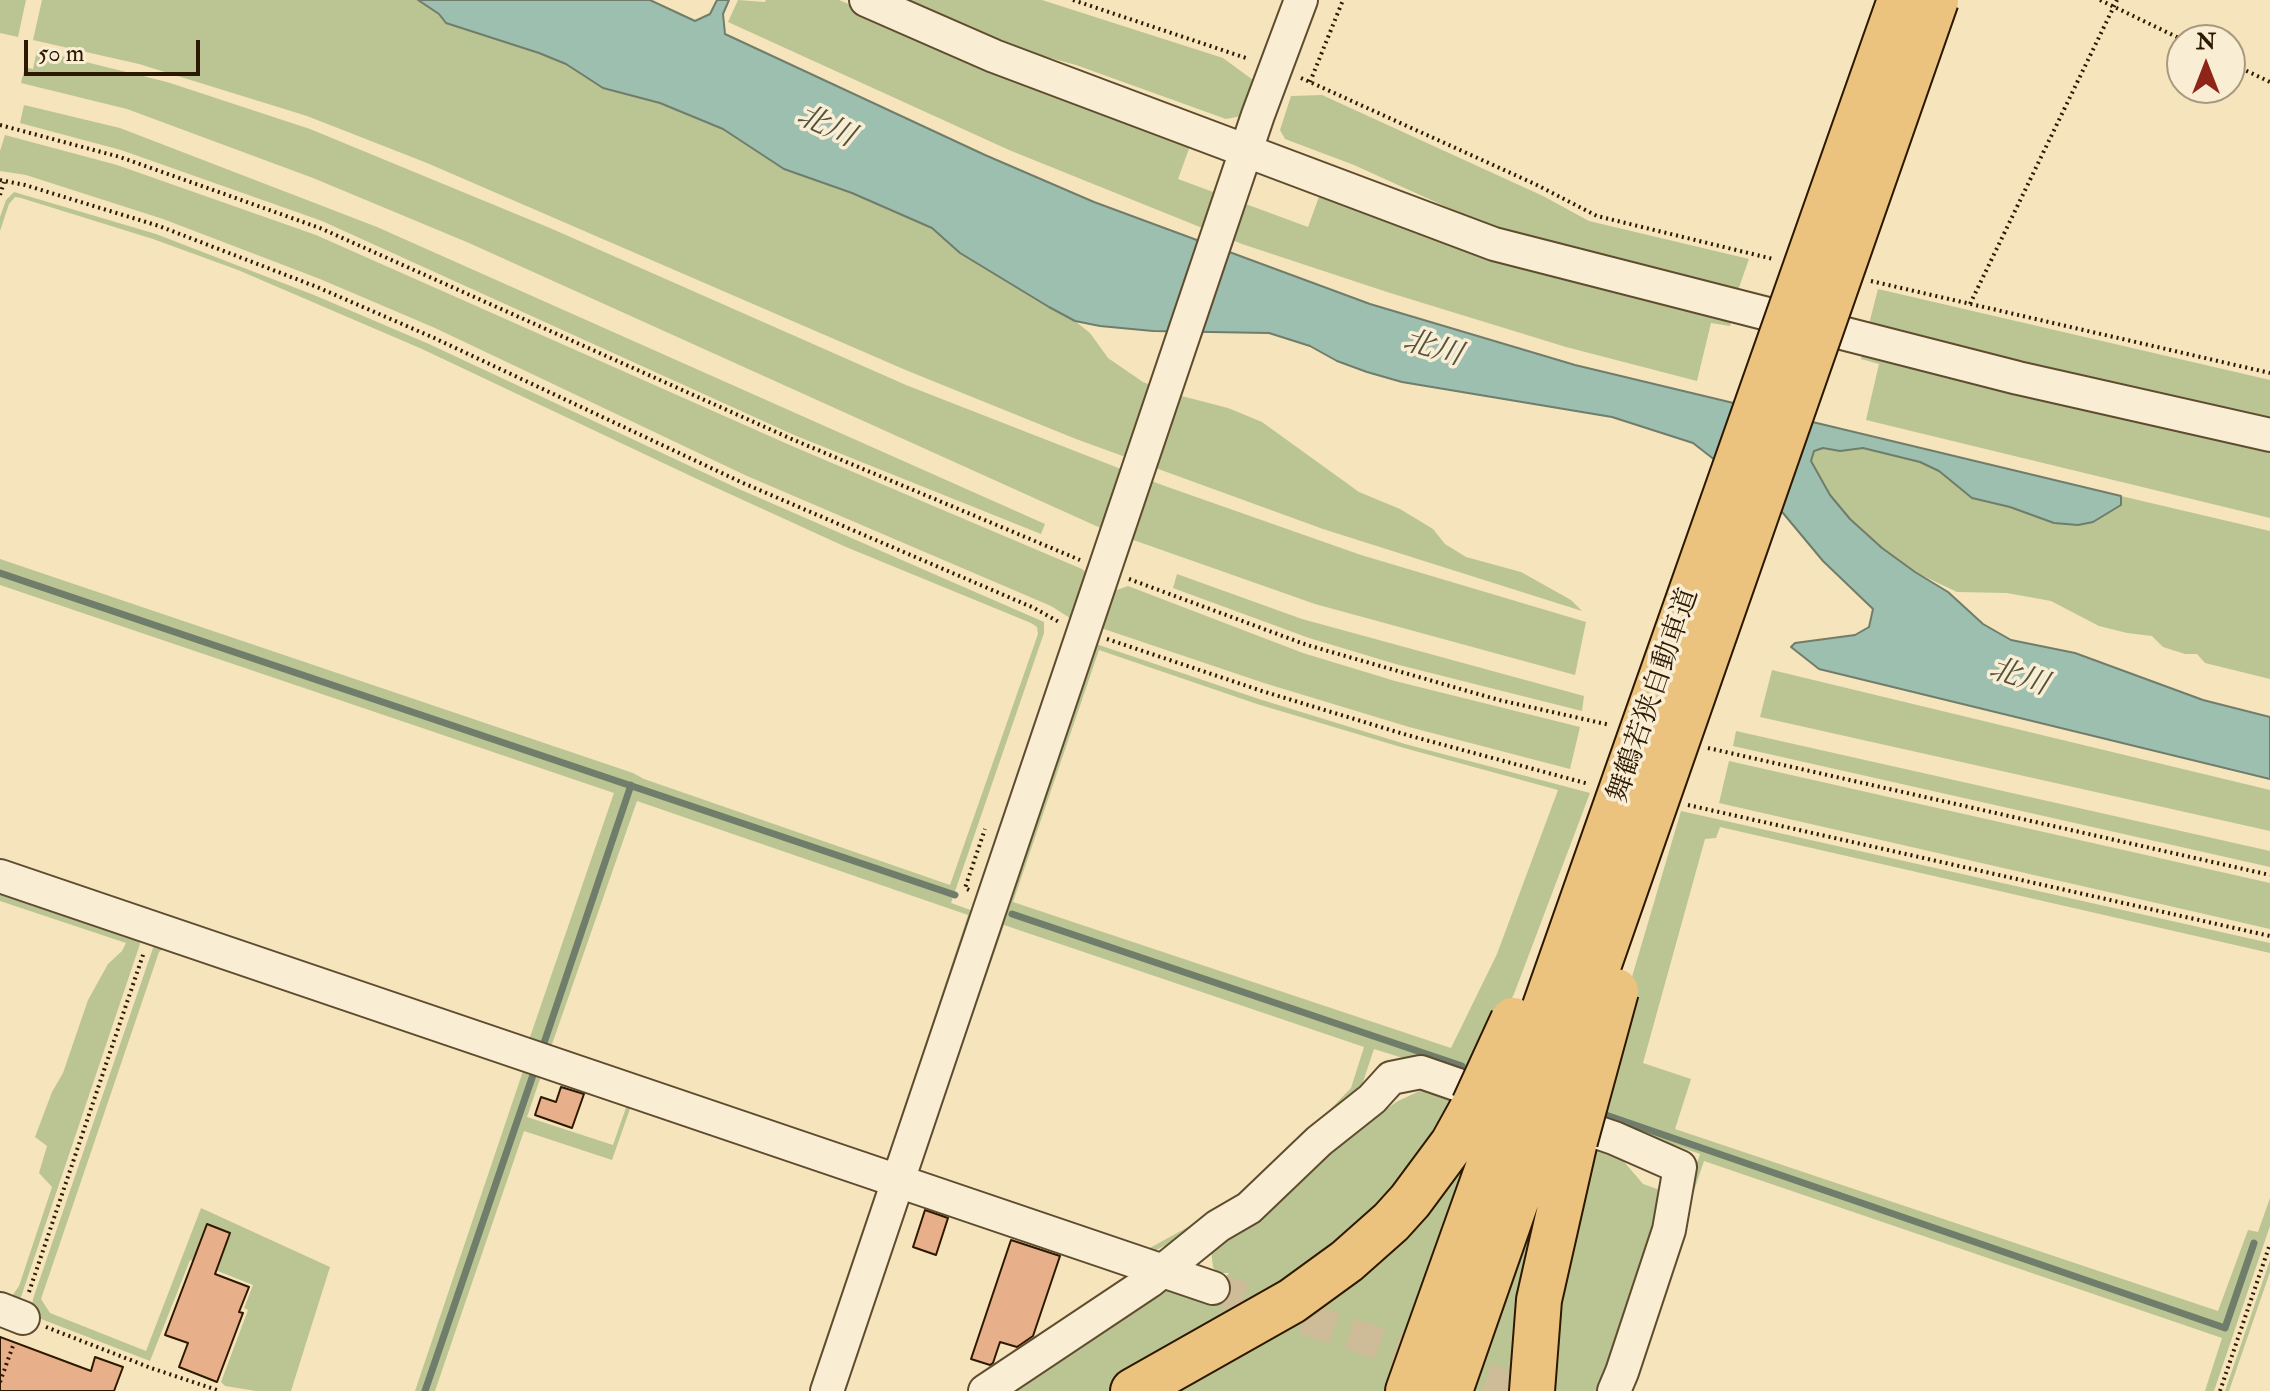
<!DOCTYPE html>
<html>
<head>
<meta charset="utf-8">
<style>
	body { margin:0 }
	#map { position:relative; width:2270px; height:1391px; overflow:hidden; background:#f6e4bd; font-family:"IM FELL Double Pica",serif }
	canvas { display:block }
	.north { position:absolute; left:2166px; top:24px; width:80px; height:80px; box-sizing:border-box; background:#f9edd4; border:2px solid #a7987f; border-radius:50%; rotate:0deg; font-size:22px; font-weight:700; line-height:32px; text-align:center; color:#2d1900 }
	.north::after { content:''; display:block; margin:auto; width:28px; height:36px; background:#8f2418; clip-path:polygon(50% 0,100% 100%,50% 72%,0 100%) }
	.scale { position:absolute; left:24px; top:40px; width:176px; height:36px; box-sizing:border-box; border:4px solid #2d1900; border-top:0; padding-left:10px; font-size:24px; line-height:28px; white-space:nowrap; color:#2d1900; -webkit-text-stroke:6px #f9edd4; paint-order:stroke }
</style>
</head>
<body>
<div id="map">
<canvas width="2270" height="1391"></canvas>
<div class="north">N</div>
<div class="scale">50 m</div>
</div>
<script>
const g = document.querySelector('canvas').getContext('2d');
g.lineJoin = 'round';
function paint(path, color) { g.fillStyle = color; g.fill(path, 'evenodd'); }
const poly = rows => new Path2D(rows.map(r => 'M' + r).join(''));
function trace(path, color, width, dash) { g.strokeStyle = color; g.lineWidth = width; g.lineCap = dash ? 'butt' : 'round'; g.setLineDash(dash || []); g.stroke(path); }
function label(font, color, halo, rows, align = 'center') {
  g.font = font + ' "IM FELL Double Pica","Noto Serif JP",serif'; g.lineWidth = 7; g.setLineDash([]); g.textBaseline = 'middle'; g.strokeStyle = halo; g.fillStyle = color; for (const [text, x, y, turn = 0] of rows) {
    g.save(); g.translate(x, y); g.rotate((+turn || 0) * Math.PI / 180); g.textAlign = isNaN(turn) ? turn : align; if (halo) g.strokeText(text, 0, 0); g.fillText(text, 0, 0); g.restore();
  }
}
paint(poly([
	[0,0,26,0,18,37,0,33],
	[42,0,418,0,439,14,446,23,539,53,566,64,603,88,660,103,723,129,784,169,852,193,932,228,960,253,1049,307,1075,321,1090,333,1108,358,1143,382,1170,393,1228,408,1262,422,1359,492,1400,509,1433,529,1445,544,1466,557,1521,572,1571,600,1582,611,1323,529,1076,439,908,371,427,163,307,116,139,64,33,40],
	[738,0,765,2,766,0,839,0,1190,146,1178,179,1308,227,1320,194,1733,315,1730,326,1711,323,1697,381,1566,347,1387,292,1242,244,1009,150,728,22],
	[894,0,1042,0,1223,58,1253,80,1242,116,1226,119,1076,65,982,39],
	[37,50,167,82,310,129,550,228,906,385,1162,485,1361,555,1586,622,1575,675,1315,604,1105,530,469,243,313,178,127,109,21,83,25,67,33,69],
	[1322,95,1543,196,1589,221,1749,259,1736,296,1497,230,1354,165,1285,139,1280,130,1291,96],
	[24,105,120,128,377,227,1045,524,1041,534,794,435,322,221,121,150,20,123],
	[5,135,117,165,316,235,792,446,1082,569,1089,575,1073,620,1051,606,747,476,435,328,320,279,163,219,26,175,0,171,0,151],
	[14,192,156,234,314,295,429,344,739,489,1044,622,1044,633,951,903,976,912,890,1166,529,1040,614,793,0,585,0,559,633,773,644,779,950,885,1038,634,1037,627,1031,623,846,547,697,479,422,349,238,270,153,239,21,198,15,197,9,204,0,231,0,217,6,200],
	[637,801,968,915,887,1161,551,1047],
	[1878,289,2270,380,2270,425,2103,381,2051,369,2002,363,1868,328],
	[1864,348,2270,445,2270,518,1866,420,1879,364,1861,359],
	[1823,448,1840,451,1863,448,1920,462,1938,471,1972,498,2010,507,2054,523,2121,505,2121,496,2270,531,2270,679,2205,663,2197,654,2185,654,2163,647,2152,636,2127,633,2099,626,2051,601,2007,593,1957,592,1915,572,1882,548,1850,519,1830,495,1810,461,1814,451],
	[1177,574,1302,619,1584,696,1582,711,1399,665,1309,638,1173,588],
	[1128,586,1303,653,1395,681,1580,727,1570,769,1409,727,1264,683,1098,627,1111,592],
	[1093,643,1259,699,1405,744,1590,793,1514,994,1473,1080,1374,1049,1359,1094,1228,1212,1147,1255,912,1174],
	[1099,650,1257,704,1404,748,1558,790,1497,954,1451,1048,1013,902],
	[1004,925,1364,1047,1351,1088,1269,1172,1226,1206,1148,1249,919,1171],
	[1772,670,2270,790,2270,831,1760,717],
	[1736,731,2270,851,2270,867,1733,746],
	[1729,761,2270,883,2270,929,1719,803],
	[1681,811,2270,943,2270,953,1720,827,1716,838,1705,839,1643,1063,1691,1079,1675,1129,2218,1311,2248,1230,2258,1232,2270,1198,2270,1226,2214,1391,2205,1391,2222,1338,1704,1161,1627,1391,1621,1391,1700,1154,1621,1126,1590,1119],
	[0,886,138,936,140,944,21,1297,14,1304,0,1302,0,1292,12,1296,19,1286,52,1187,39,1173,47,1146,35,1137,52,1092,63,1073,88,1000,108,964,122,951,126,943,0,901],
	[158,942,543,1070,527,1117,613,1145,629,1099,882,1187,814,1391,810,1391,876,1195,875,1189,631,1106,612,1160,524,1131,435,1391,415,1391,523,1071,164,948,159,952,41,1299,50,1313,146,1351,201,1208,330,1267,291,1391,256,1391,225,1386,221,1382,248,1310,244,1308,253,1285,190,1260,150,1361,36,1317,32,1309,33,1299,153,948],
	[1424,1089,1467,1096,1387,1211,1230,1323,1108,1391,995,1391,1160,1280,1206,1301,1229,1273,1217,1273,1213,1267,1211,1250,1310,1162,1398,1101],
	[1587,1142,1620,1157,1643,1184,1660,1190,1665,1196,1603,1391,1543,1391],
	[1545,1162,1519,1391,1466,1391],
	[1465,1163,1468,1167,1392,1391,1158,1391],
	[2270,1260,2270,1272,2229,1391,2225,1391]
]), '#bac593');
const water = poly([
	[418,0,650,0,695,21,710,14,717,0,729,0,723,14,725,34,985,155,1094,202,1370,304,1575,365,2121,496,2121,505,2093,522,2078,525,2054,523,2010,507,1972,498,1939,471,1920,462,1863,448,1840,451,1823,448,1814,451,1811,461,1830,495,1850,519,1882,548,1915,572,1948,592,1983,624,2011,640,2075,653,2203,700,2270,717,2270,779,1819,669,1791,647,1795,643,1855,635,1869,627,1873,609,1823,561,1783,513,1693,443,1612,417,1402,382,1367,372,1337,361,1310,346,1269,333,1153,331,1100,326,1075,321,1049,307,960,253,932,228,852,193,784,169,723,129,660,103,603,88,566,64,539,53,446,23,439,14,418,0]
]);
paint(water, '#9dbfb0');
trace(water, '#707d6a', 2);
trace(poly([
	[0,573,955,895],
	[1012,914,1462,1066],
	[544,1043,631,785],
	[1597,1112,2225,1328,2254,1243],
	[425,1391,534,1072]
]), '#707d6a', 7);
const building = poly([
	[561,1087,584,1094,572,1128,535,1115,541,1097,556,1102,561,1087],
	[925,1210,948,1218,936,1255,913,1247,925,1210],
	[207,1224,230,1233,215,1274,249,1287,239,1312,243,1313,217,1382,179,1367,188,1343,165,1335,207,1224],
	[1011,1240,1060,1256,1033,1336,1017,1347,1000,1342,993,1363,990,1365,971,1359,1011,1240],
	[0,1337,91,1371,95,1357,123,1367,114,1391,0,1391,0,1337]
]);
paint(building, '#e7b08b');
trace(building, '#2d1900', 2);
trace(poly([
	[1213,1288,1522,1391]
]), '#cebb97', 32, [32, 16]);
const minor = poly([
	[866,0,994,56,1494,244,2018,378,2270,435],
	[0,876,1213,1288],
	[1558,1119,1614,1138,1680,1167,1669,1230,1622,1372,1614,1391],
	[0,1309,23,1318],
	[827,1391,1258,115,1301,0],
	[985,1391,1150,1281,1218,1226,1249,1208,1319,1141,1372,1099,1391,1078,1421,1072,1499,1099]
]);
const highway = poly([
	[1133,1391,1292,1301,1347,1261,1391,1222,1410,1201,1453,1143,1474,1105],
	[1408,1391,1506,1117],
	[1450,1391,1541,1130],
	[1532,1391,1539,1300,1575,1141]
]);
trace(minor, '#5f4c2f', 36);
trace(highway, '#2d1900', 48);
trace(poly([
	[1073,0,1249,59],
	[2100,0,2183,40],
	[2230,63,2270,82],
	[1301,78,1535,184,1597,216,1773,259],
	[1310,82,1343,0],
	[0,125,120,157,320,228,794,440,1080,560],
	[0,180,25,185,159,226,317,287,432,337,743,483,1034,608,1059,622],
	[0,195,4,182],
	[1871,281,2270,373],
	[1970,304,2117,0],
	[1129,579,1307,645,1499,700,1610,725],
	[1107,639,1262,691,1407,735,1589,784],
	[1708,748,2270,875],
	[1688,805,2270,936],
	[969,890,965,888,985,829],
	[29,1292,144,952],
	[46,1327,151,1368,220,1391],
	[0,1382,14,1343],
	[2220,1391,2270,1244]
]), '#2d1900', 4, [2, 4]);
trace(minor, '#f9edd4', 32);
trace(highway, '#ebc27e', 44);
const highwayBridge = poly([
	[1474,1105,1513,1020],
	[1506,1117,1900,0],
	[1541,1130,1936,0],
	[1575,1141,1616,991]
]);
trace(highwayBridge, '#2d1900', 48, []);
trace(highwayBridge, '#ebc27e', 44);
label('28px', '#2d1900', '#f9edd4', [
	["舞鶴若狭自動車道",1655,696,-71]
]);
label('italic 30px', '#54533e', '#f9edd4', [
	["北川",825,128,25],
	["北川",1432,350,16],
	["北川",2018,679,18]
]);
</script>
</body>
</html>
